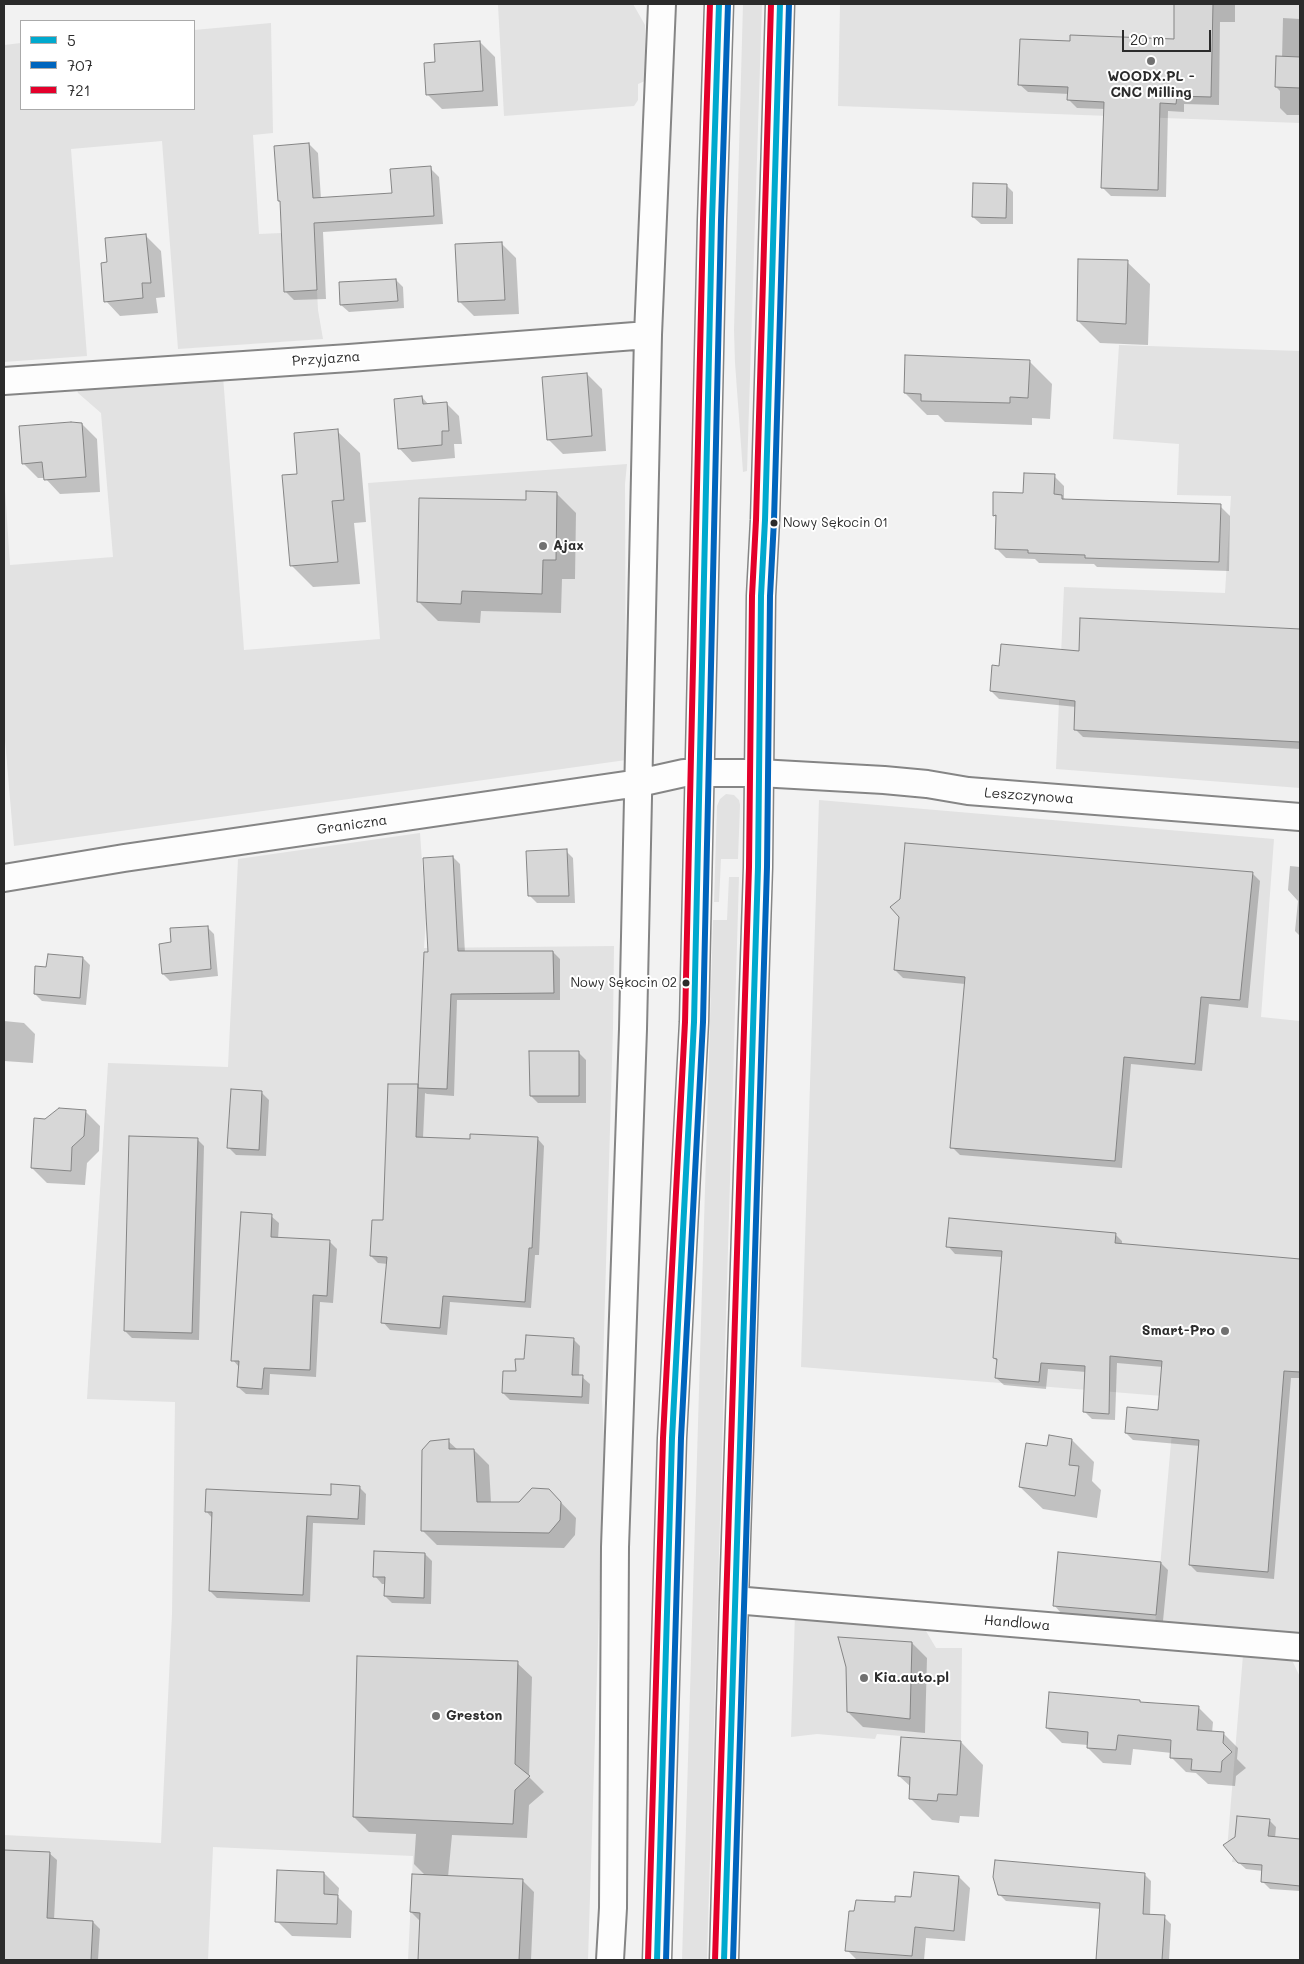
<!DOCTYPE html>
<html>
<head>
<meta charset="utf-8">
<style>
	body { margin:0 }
	#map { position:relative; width:1304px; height:1964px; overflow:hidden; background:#f2f2f2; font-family:Mali,sans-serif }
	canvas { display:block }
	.frame { position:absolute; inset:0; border:5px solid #2b2b2b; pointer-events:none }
	.legend { position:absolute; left:20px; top:20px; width:175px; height:90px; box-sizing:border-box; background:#fff; border:1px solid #aaa; margin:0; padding:6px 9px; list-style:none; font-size:15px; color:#2b2b2b }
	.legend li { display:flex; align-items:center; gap:10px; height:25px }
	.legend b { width:25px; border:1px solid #aaa }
	.scale { position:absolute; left:1122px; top:30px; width:89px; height:22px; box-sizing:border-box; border:2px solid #2b2b2b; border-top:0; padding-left:6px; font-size:15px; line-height:18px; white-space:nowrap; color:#2b2b2b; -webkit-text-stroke:4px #fff; paint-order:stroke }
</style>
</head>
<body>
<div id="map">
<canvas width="1304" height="1964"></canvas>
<div class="frame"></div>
<ul class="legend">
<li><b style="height:6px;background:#00a9ce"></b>5</li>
<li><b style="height:6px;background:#0065bd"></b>707</li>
<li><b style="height:6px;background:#e4002b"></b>721</li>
</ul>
<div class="scale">20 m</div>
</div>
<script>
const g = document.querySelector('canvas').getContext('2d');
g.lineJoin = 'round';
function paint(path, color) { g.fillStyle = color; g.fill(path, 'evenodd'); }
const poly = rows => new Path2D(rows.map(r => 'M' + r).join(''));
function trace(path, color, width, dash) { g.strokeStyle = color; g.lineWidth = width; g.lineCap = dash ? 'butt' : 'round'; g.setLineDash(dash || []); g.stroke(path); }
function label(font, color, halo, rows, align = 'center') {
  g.font = font + ' Mali,sans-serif'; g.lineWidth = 4; g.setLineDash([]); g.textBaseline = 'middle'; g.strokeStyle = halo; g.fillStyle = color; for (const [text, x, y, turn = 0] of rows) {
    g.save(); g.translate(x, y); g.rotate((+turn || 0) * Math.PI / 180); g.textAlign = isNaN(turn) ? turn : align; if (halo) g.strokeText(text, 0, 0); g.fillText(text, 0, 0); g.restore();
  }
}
paint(poly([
	[520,4,633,4,645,25,645,81,638,84,638,100,634,106,504,116,498,5],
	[743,4,762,4,747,471,743,472,735,363,734,330],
	[840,4,1300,4,1300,123,838,106],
	[271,23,273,133,253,135,259,234,281,233,284,292,317,290,318,310,323,339,178,349,162,141,71,149,87,356,4,362,4,45,21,43,21,109,194,109,194,30],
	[1119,345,1300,351,1300,788,1056,769,1064,587,1225,593,1231,496,1177,495,1179,444,1113,439],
	[223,376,244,650,380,639,368,483,627,464,625,484,626,760,14,846,4,728,4,474,10,565,113,557,101,413,78,393,76,387],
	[726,794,734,795,739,800,740,805,738,859,721,859,719,902,714,902,717,806,720,799],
	[819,800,1274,839,1261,1017,1300,1021,1300,1636,1155,1624,1175,1397,801,1367],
	[420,833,426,918,424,948,614,946,613,1028,602,1400,604,1439,601,1547,588,1960,408,1960,413,1856,213,1847,208,1960,4,1960,4,1835,161,1843,172,1614,175,1402,87,1399,108,1063,228,1067,238,859],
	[729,877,739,877,707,1960,682,1960,713,920,727,920],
	[795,1614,923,1626,936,1648,962,1648,961,1741,877,1734,875,1739,817,1734,791,1737],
	[1243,1655,1291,1658,1300,1677,1300,1886,1261,1882,1262,1865,1232,1862,1233,1857,1227,1850]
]), '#e2e2e2');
paint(poly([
	[1175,4,1235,4,1235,22,1220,22,1219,105,1184,104,1184,112,1168,111,1166,197,1111,196,1102,187,1105,109,1077,108,1069,100,1069,94,1028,92,1019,84,1071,43,1175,40],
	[1283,18,1300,19,1300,115,1287,115,1280,108,1280,91,1276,87,1282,58],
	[480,42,495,57,498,106,442,109,427,94],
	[309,144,318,153,321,199,393,194,430,168,439,177,443,224,323,232,326,299,294,300,285,291],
	[1006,185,1013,192,1013,224,981,224,973,217],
	[146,236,161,251,165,297,156,298,158,313,120,316,106,301,108,263],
	[501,243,516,258,519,314,474,316,459,301],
	[1127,262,1150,284,1148,345,1100,343,1078,321],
	[396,280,403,287,404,308,349,312,341,305],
	[1029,361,1052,384,1050,419,1032,418,1032,425,945,422,938,415,927,415,905,393],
	[587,374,602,389,606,451,563,454,548,439],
	[422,397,428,404,446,403,459,416,462,444,454,444,455,458,412,462,399,448],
	[82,424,97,439,100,492,60,494,45,478,38,478,23,463],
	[337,431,360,453,366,522,354,523,360,584,313,587,291,565,298,475],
	[1054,476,1064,486,1064,498,1066,501,1220,506,1230,516,1229,571,1097,567,1094,564,1039,563,1035,559,1006,558,996,548,997,518,994,515],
	[556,493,576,513,575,579,562,579,561,613,481,611,480,623,438,621,418,601,528,501],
	[1081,619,1300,630,1300,749,1083,737,1075,729,1076,707,999,699,991,691,1001,667,1080,652],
	[566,851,573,858,575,903,537,903,530,896],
	[453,857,460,864,465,953,553,952,560,959,560,1000,457,1000,454,1096,427,1094,425,1093,423,1138,471,1141,537,1138,544,1146,539,1255,535,1255,531,1308,450,1302,447,1335,390,1330,383,1322,388,1264,378,1263,371,1256,385,1221,418,1085,419,1087,429,953],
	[1290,866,1300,867,1300,936,1295,931,1298,901,1288,890],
	[1252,873,1260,881,1248,1008,1209,1004,1202,1071,1131,1064,1122,1168,960,1155,952,1147,965,984,903,978,895,970],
	[207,927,214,934,218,976,170,981,163,974,173,944],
	[83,958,90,965,86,1005,42,1001,35,994,48,968],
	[4,1021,24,1023,35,1034,33,1063,4,1061],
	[579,1053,586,1060,586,1103,538,1103,531,1096],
	[262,1093,269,1100,266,1156,236,1155,228,1147],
	[85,1111,100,1126,99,1151,87,1163,85,1185,47,1183,32,1168,46,1120],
	[197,1139,204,1146,199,1340,132,1338,125,1331],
	[271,1216,279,1223,278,1239,329,1241,337,1249,333,1303,320,1302,316,1377,270,1374,269,1395,246,1394,238,1387,239,1367,233,1360],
	[1115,1234,1122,1241,1122,1245,1300,1260,1300,1378,1291,1378,1274,1579,1197,1572,1190,1565,1200,1446,1133,1440,1126,1433,1159,1411,1163,1367,1117,1363,1115,1420,1092,1419,1085,1412,1086,1372,1048,1369,1046,1389,1004,1385,996,1378,998,1362,994,1358,1002,1257,955,1254,948,1246],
	[573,1339,580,1346,579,1376,582,1377,590,1384,589,1404,510,1400,503,1393,525,1361],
	[1072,1440,1094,1462,1092,1481,1101,1490,1097,1518,1043,1509,1020,1487,1048,1447],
	[448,1441,458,1450,474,1450,489,1465,491,1503,519,1504,549,1490,576,1518,575,1535,564,1548,437,1545,422,1530],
	[359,1487,366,1494,365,1525,313,1523,310,1602,217,1598,210,1591,213,1519,206,1511,332,1496],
	[425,1554,432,1561,431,1604,392,1603,385,1596,386,1584,382,1584,375,1576],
	[1161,1563,1168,1570,1163,1621,1061,1613,1054,1605],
	[912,1643,927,1658,925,1733,863,1727,848,1712],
	[517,1663,532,1677,529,1777,544,1792,529,1805,527,1838,452,1835,448,1877,522,1880,534,1892,531,1960,420,1960,421,1922,411,1912,426,1876,414,1864,416,1834,369,1832,354,1817],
	[1139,1701,1142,1704,1198,1707,1213,1722,1212,1733,1223,1733,1238,1748,1237,1759,1246,1768,1236,1776,1235,1786,1208,1784,1196,1773,1186,1772,1171,1757,1172,1753,1133,1749,1131,1765,1103,1763,1088,1748,1088,1745,1062,1743,1047,1728],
	[902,1738,961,1742,983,1765,979,1817,960,1816,959,1823,932,1820,910,1798,911,1787,899,1776],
	[1269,1820,1276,1827,1275,1838,1300,1840,1300,1891,1270,1889,1262,1881,1263,1871,1246,1869,1238,1862],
	[4,1851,49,1853,57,1860,54,1920,93,1922,100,1929,98,1960,4,1960],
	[324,1873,339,1888,338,1897,352,1911,351,1938,292,1936,277,1921],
	[1144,1874,1151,1881,1150,1916,1164,1917,1171,1924,1169,1960,1097,1960,1101,1909,1006,1901,999,1894],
	[959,1877,970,1888,965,1941,926,1938,924,1960,857,1960,847,1950,896,1903,912,1899]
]), '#0003');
const building = poly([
	[1174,4,1213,4,1211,97,1177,96,1176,104,1160,103,1158,190,1101,188,1104,102,1067,100,1068,87,1018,85,1020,39,1070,41,1070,35,1174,39,1174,4],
	[480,41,483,91,426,95,424,63,435,62,434,44,480,41],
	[1276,56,1300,57,1300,88,1275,87,1276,56],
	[309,143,313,198,392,193,390,169,431,166,434,216,314,223,317,290,284,292,280,201,278,201,274,146,309,143],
	[973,183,1007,184,1006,218,972,217,973,183],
	[146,234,151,283,142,283,143,298,104,302,101,263,107,262,105,238,146,234],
	[502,242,505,300,458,302,455,244,502,242],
	[1078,259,1128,260,1126,324,1077,321,1078,259],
	[396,279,398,301,340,305,339,282,396,279],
	[905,355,1030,360,1028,398,1010,397,1010,403,921,401,921,394,904,393,905,355],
	[587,373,592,436,547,440,542,377,587,373],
	[422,396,423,404,447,402,449,431,442,431,442,445,398,449,394,399,422,396],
	[71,422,82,423,86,477,44,480,42,462,22,464,19,426,71,422],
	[338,429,344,500,332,501,338,562,290,566,282,475,297,474,294,433,338,429],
	[1024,473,1055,474,1054,494,1062,495,1062,499,1221,504,1219,562,1085,558,1085,555,1028,553,1028,550,995,549,996,515,993,516,993,492,1023,493,1024,473],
	[526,491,557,492,556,560,543,560,542,594,462,591,461,604,417,602,419,498,526,500,526,491],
	[1080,618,1300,629,1300,742,1074,730,1075,701,990,691,992,665,999,666,1001,644,1079,651,1080,618],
	[905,843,1253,872,1240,1000,1201,997,1195,1064,1124,1057,1115,1161,950,1148,965,977,894,970,899,917,890,907,900,899,905,843],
	[567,849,569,896,528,896,526,851,567,849],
	[453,856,458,951,553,951,554,993,451,994,447,1089,418,1088,424,952,428,952,423,858,453,856],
	[208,926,211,969,162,974,159,944,171,942,170,928,208,926],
	[48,954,83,957,80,998,34,994,35,966,46,967,48,954],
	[529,1051,579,1051,579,1096,530,1096,529,1051],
	[388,1084,418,1084,416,1137,470,1139,470,1134,538,1137,532,1248,529,1248,525,1302,443,1296,440,1328,381,1323,387,1257,370,1256,372,1220,383,1220,388,1084],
	[231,1089,262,1091,259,1150,227,1148,231,1089],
	[59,1108,86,1110,84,1136,72,1147,71,1171,31,1168,34,1118,45,1119,59,1108],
	[129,1136,198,1138,192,1333,124,1331,129,1136],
	[241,1212,272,1214,271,1237,330,1240,327,1296,313,1295,310,1370,264,1368,262,1389,237,1387,239,1361,231,1361,241,1212],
	[949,1218,1116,1233,1115,1243,1300,1259,1300,1372,1284,1371,1268,1572,1189,1565,1199,1440,1125,1433,1127,1407,1158,1410,1162,1361,1110,1356,1109,1414,1083,1412,1085,1366,1041,1363,1039,1382,995,1378,997,1359,993,1358,1002,1251,946,1247,949,1218],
	[526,1335,574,1338,572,1375,583,1375,582,1397,502,1393,503,1371,516,1371,515,1359,524,1359,526,1335],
	[1049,1435,1072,1439,1069,1465,1079,1466,1075,1496,1019,1487,1026,1443,1047,1446,1049,1435],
	[449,1439,449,1449,474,1449,477,1502,519,1502,532,1488,549,1489,561,1502,560,1520,549,1533,421,1531,422,1450,430,1441,449,1439],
	[331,1484,360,1486,358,1519,307,1516,303,1595,209,1591,212,1512,205,1512,206,1489,331,1495,331,1484],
	[374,1551,425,1553,424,1598,384,1596,385,1577,373,1577,374,1551],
	[1058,1552,1161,1562,1156,1615,1053,1606,1058,1552],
	[838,1637,912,1642,910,1719,847,1712,846,1667,838,1637],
	[357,1656,518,1661,515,1764,530,1776,515,1790,513,1824,353,1817,357,1656],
	[1049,1692,1140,1700,1140,1702,1199,1706,1197,1730,1224,1732,1223,1743,1232,1752,1222,1761,1221,1772,1191,1770,1192,1759,1170,1758,1171,1740,1118,1735,1116,1750,1087,1748,1088,1732,1046,1728,1049,1692],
	[901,1737,961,1741,957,1795,938,1794,937,1801,909,1799,910,1777,898,1776,901,1737],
	[1237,1816,1270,1819,1268,1836,1300,1839,1300,1886,1261,1882,1262,1865,1238,1863,1223,1845,1235,1837,1237,1816],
	[4,1850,50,1852,47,1918,93,1921,91,1960,4,1960,4,1850],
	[995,1860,1145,1873,1143,1914,1165,1915,1162,1960,1096,1960,1100,1903,998,1895,993,1877,995,1860],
	[277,1870,324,1872,324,1894,338,1895,337,1924,275,1922,277,1870],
	[914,1872,959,1876,954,1931,915,1927,912,1956,845,1951,849,1911,854,1911,856,1900,895,1902,895,1896,911,1897,914,1872],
	[412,1874,523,1879,519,1960,418,1960,420,1913,410,1912,412,1874]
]);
paint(building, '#d7d7d7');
trace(building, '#858585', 1);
const minor = poly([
	[4,381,349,358,648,335],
	[4,878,124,858,639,783,684,773,759,773,884,780,927,784,968,791,1300,817],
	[734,1600,1300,1647],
	[610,1960,613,1908,615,1547,633,1029,648,335,662,4]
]);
const secondary = poly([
	[657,1960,672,1438,694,1022,712,220,719,4],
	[724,1960,734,1600,758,867,761,596,765,520,780,4]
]);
trace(minor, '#858585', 30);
trace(secondary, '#858585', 31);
trace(minor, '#fdfdfd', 26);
trace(secondary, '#fdfdfd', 28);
trace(poly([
	[657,1960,672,1438,694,1022,712,220,719,4],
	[724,1960,758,867,761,596,765,520,780,4]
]), '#00a9ce', 6);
trace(poly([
	[666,1960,681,1438,703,1022,721,220,728,4],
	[733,1960,767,867,770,596,774,520,789,4]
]), '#0065bd', 6);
trace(poly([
	[648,1960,663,1438,685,1022,703,220,710,4],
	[715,1960,749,867,752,596,756,520,771,4]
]), '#e4002b', 6);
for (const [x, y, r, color] of [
	[1151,61,5,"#717171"],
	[774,523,4.5,"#2b2b2b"],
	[543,546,5,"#717171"],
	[686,983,4.5,"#2b2b2b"],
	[1225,1331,5,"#717171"],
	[864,1678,5,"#717171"],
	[436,1716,5,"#717171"]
]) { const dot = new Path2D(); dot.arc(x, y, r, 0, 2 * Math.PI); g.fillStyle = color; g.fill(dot); trace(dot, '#fff', 2); }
label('13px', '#2b2b2b', '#fff', [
	["Nowy Sękocin 01",783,523],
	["Nowy Sękocin 02",677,983,"right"]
], 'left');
label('bold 14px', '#2b2b2b', '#fff', [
	["WOODX.PL -",1151,77,"center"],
	["CNC Milling",1151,93,"center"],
	["Ajax",553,546],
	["Smart-Pro",1215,1331,"right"],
	["Kia.auto.pl",874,1678],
	["Greston",446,1716]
], 'left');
label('14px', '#2b2b2b', '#fff', [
	["Przyjazna",326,359,-4],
	["Leszczynowa",1029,796,4],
	["Graniczna",352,825,-8],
	["Handlowa",1017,1623,5]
]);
</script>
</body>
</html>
